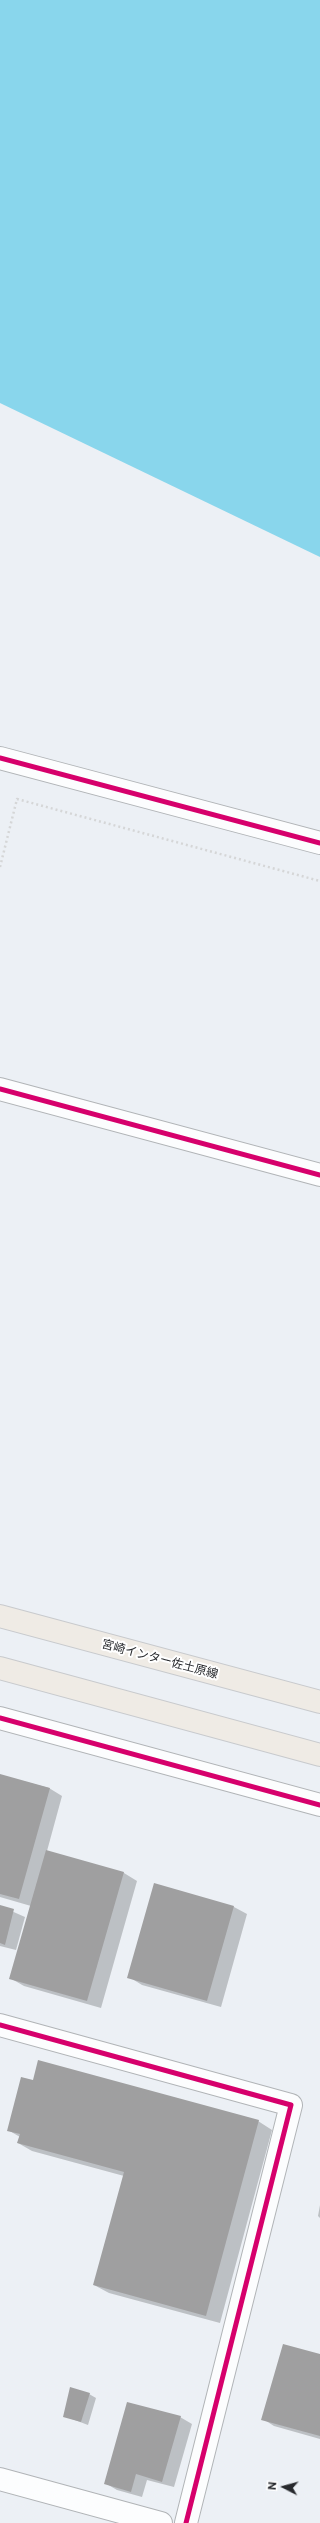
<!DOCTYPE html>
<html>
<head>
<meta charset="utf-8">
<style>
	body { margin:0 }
	#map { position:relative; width:320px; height:2523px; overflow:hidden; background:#ecf0f5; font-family:Commissioner,sans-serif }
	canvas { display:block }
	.north { position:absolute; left:264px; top:2467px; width:40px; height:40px; -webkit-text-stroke:3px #fff; paint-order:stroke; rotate:276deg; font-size:11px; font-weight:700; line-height:16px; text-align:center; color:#27292d }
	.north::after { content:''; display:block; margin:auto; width:14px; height:18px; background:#27292d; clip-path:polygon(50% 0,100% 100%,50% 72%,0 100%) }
</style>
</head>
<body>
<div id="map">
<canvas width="320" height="2523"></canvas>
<div class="north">N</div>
</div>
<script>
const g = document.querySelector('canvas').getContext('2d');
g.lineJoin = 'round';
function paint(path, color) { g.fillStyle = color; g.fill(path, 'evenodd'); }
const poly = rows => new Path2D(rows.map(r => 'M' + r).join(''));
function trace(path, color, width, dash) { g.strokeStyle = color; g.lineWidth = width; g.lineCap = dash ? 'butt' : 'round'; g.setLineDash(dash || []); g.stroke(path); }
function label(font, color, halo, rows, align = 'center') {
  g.font = font + ' Commissioner,"Noto Sans JP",sans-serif'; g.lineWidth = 4; g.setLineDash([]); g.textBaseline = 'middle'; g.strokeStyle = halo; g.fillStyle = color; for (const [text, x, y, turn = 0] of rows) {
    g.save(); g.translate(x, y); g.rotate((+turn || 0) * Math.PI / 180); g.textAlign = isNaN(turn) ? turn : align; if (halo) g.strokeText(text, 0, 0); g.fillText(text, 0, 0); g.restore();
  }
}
paint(poly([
	[0,0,320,0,320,557,0,403]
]), '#89d6ec');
paint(poly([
	[0,1775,49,1788,62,1796,47,1851,124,1873,137,1881,101,2008,24,1986,10,1978,31,1906,0,1897],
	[155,1884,234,1907,247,1914,221,2007,142,1985,129,1977],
	[0,1906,25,1917,16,1950,0,1946],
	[33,2081,258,2121,272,2130,220,2323,109,2293,94,2285,124,2176,32,2151,18,2143,20,2137,8,2130],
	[320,2205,320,2218,318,2216],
	[320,2355,320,2439,274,2426,263,2419],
	[89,2394,96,2398,88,2425,64,2416],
	[180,2417,192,2424,174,2487,147,2480,142,2497,117,2490,105,2483]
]), '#0003');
paint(poly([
	[0,1774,50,1788,19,1899,0,1894],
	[46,1850,124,1872,87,2001,9,1979],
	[154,1883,234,1906,207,2001,127,1978],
	[0,1905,14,1909,5,1945,0,1943],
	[38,2060,259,2120,206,2316,93,2285,124,2172,17,2143,20,2134,7,2131,21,2077,33,2080],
	[283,2344,320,2354,320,2436,261,2420],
	[70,2387,90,2393,81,2422,63,2417],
	[127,2402,181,2416,162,2482,136,2474,131,2492,104,2484]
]), '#9f9fa0');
const minor = poly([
	[0,1718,320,1805],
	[0,2025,291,2105,186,2523],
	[0,2479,161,2523]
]);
const tertiary = poly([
	[0,758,320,843],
	[0,1089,320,1175]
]);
const primary = poly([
	[0,1616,320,1702],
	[0,1668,320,1755]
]);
trace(minor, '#b1b4b7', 24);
trace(tertiary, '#b1b4b7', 24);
trace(primary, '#c8cacd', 24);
trace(poly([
	[0,867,17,799,320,881]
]), '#d5d6d7', 2.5, [2, 3]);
trace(minor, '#fcfdfe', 22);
trace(tertiary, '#fcfdfe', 22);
trace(primary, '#efebe5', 22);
trace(poly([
	[0,758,320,843],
	[0,1089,320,1175],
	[0,1718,320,1805],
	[0,2025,291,2105,186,2523]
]), '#d6006c', 5);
label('12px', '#27292d', '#fff', [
	["宮崎インター佐土原線",160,1659,15]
]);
</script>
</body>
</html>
